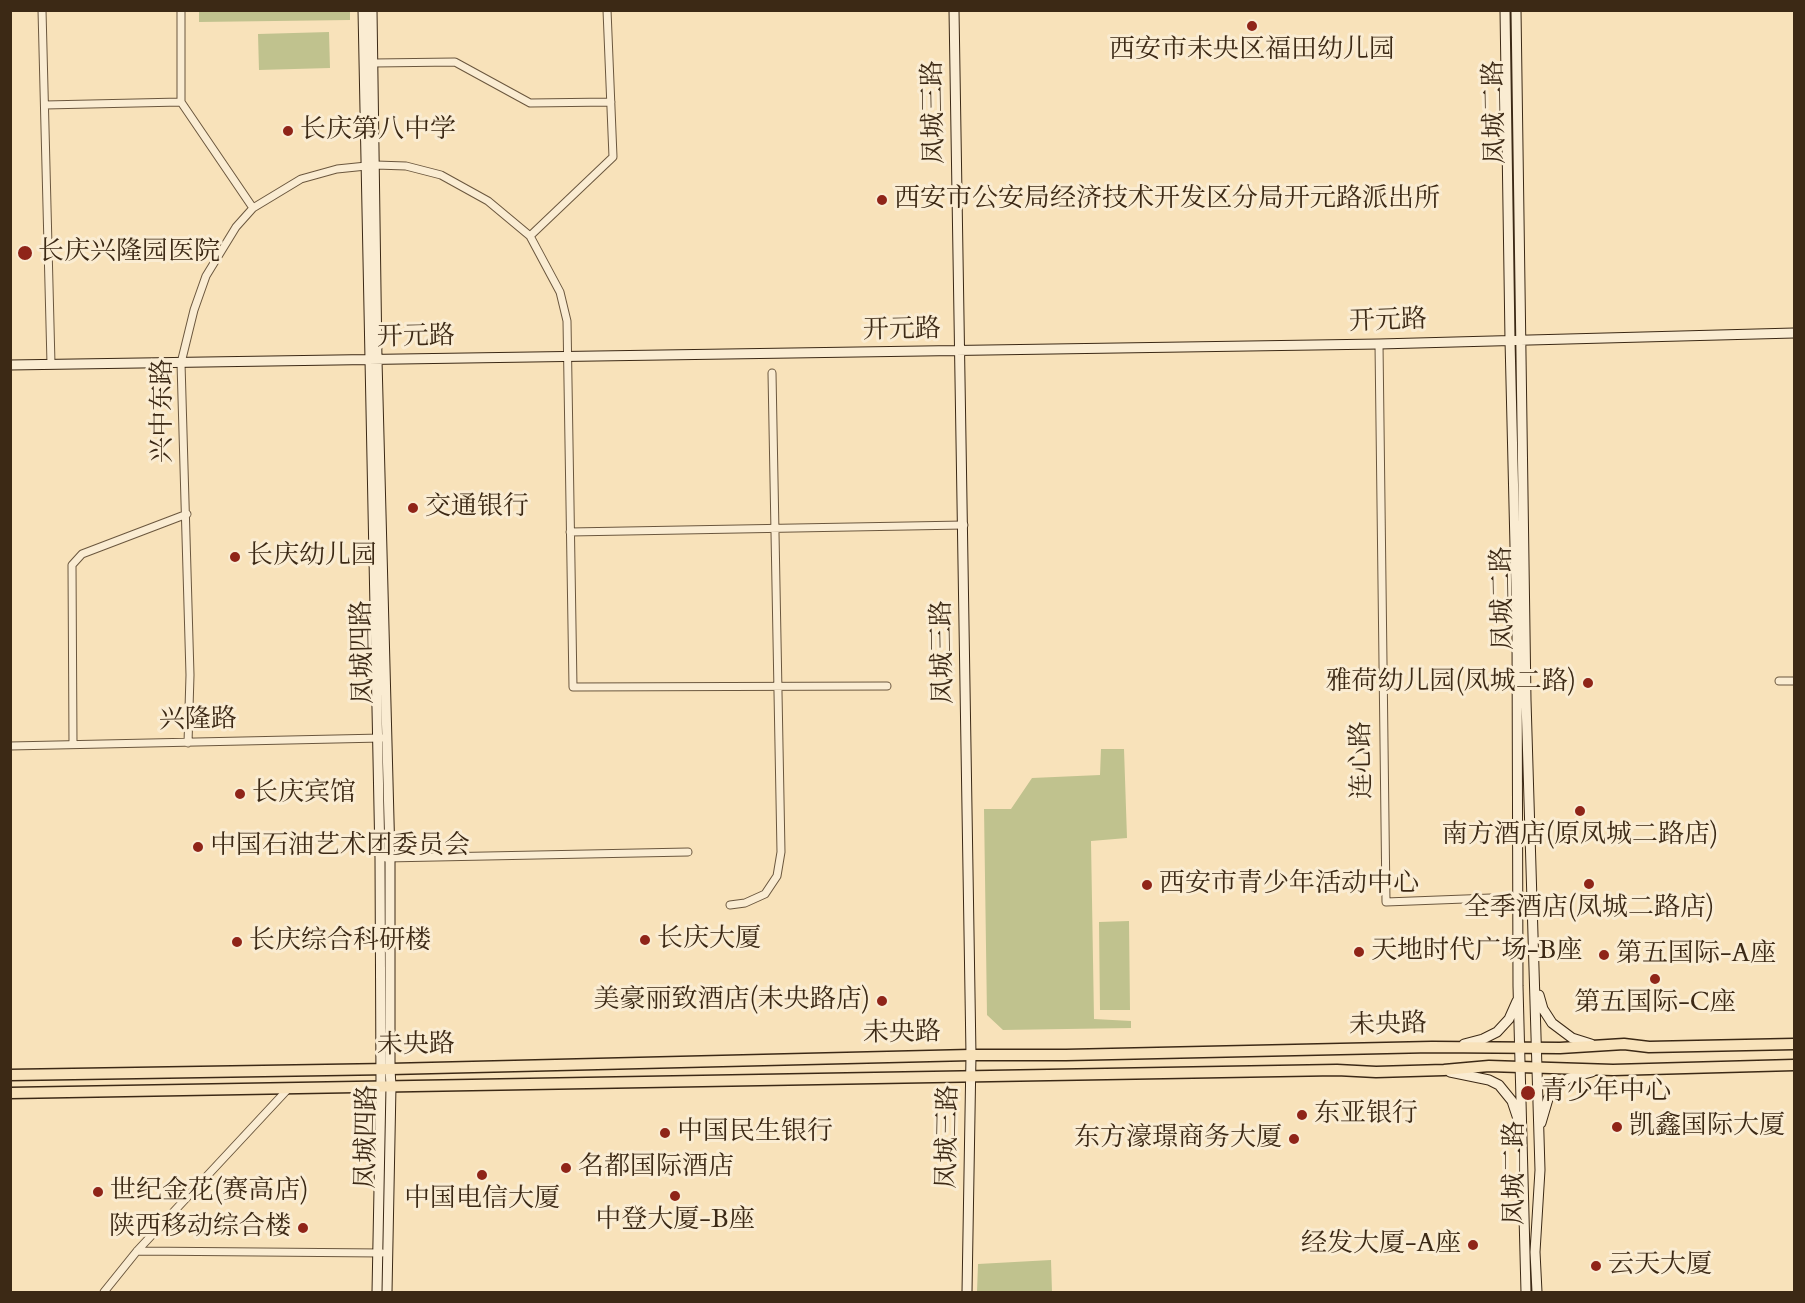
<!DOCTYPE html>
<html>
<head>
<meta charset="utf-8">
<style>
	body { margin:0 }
	#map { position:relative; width:1805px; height:1303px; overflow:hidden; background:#f8e2ba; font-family:Cardo,serif }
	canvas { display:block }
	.frame { position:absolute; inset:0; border:12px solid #3c2915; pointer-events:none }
</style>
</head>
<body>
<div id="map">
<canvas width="1805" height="1303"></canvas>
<div class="frame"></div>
</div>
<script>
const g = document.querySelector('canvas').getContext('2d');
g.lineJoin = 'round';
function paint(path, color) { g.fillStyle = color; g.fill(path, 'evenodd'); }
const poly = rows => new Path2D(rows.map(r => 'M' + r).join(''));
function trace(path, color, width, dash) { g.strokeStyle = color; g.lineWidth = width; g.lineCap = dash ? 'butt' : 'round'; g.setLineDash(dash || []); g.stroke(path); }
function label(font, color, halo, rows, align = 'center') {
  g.font = font + ' Cardo,"Noto Serif SC",serif'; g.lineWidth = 6; g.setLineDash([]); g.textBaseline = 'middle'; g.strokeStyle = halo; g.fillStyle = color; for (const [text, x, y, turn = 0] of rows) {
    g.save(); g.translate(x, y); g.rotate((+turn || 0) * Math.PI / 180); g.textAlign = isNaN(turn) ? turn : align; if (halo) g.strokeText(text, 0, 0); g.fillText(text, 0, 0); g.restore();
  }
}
paint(poly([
	[199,11,350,11,350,20,199,22],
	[329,32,330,68,259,70,258,34],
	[1101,749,1124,749,1127,838,1091,841,1094,1019,1131,1021,1131,1028,1003,1030,987,1015,984,809,1011,809,1032,778,1100,775],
	[1129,921,1130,1010,1100,1010,1099,922],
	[1051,1260,1052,1292,977,1292,978,1264]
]), '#c0c28e');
const street = poly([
	[42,10,51,364],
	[181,10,181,102,253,208,236,227,206,276,194,310,181,363,190,675,188,743],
	[374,63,455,62,530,103,611,102],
	[45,105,181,102],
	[253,208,301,179,337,169,376,165,406,166,441,175,488,201,530,236,560,292,567,321,573,687,887,686],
	[530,236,613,157,607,10],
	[1379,344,1386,902,1517,897],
	[570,532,964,525],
	[1779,681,1794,681],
	[73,744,72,565,82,554,187,514],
	[10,746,382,738],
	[386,858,688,852],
	[730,905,745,903,765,894,777,876,781,852,772,373],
	[137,1251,382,1253],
	[104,1292,137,1251,288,1089]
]);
const secondary = poly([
	[363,10,380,858,381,1086,377,1292],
	[372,10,377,360,390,858,390,1069,391,1086,387,1292],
	[954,10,971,1055,967,1292],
	[1505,10,1510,340,1517,629,1518,986,1526,1292],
	[1516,10,1526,700,1540,1170,1535,1252,1537,1292],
	[10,365,1379,344,1794,333],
	[1539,995,1543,1009,1552,1023,1572,1038,1591,1044],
	[1464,1044,1483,1039,1497,1032,1509,1019,1517,1001],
	[1450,1072,1489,1080,1499,1085,1512,1101,1519,1122],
	[1541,1123,1548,1099,1556,1087,1569,1078,1592,1072]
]);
const primary = poly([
	[10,1075,390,1069,971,1055,1066,1055,1432,1047,1560,1048,1624,1044,1649,1047,1794,1044],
	[10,1093,1337,1070,1376,1072,1444,1070,1489,1066,1613,1070,1794,1065]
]);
trace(street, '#6b573e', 9);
trace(secondary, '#3c2915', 11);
trace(primary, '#3c2915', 13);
trace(street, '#faecd2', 7);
trace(secondary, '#faecd2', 9);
trace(primary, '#f8e2ba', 10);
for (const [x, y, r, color] of [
	[1252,26,6,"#8f2418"],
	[288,131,6,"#8f2418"],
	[882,200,6,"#8f2418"],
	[25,253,8,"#8f2418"],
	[413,508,6,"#8f2418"],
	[235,557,6,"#8f2418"],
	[1588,683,6,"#8f2418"],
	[240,794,6,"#8f2418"],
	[1580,811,6,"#8f2418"],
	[198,847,6,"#8f2418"],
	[1589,884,6,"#8f2418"],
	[1147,885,6,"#8f2418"],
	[645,940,6,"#8f2418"],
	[237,942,6,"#8f2418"],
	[1359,952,6,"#8f2418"],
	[1604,955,6,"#8f2418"],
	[1655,979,6,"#8f2418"],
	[882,1001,6,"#8f2418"],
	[1528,1093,8,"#8f2418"],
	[1302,1115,6,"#8f2418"],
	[1617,1127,6,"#8f2418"],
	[665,1133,6,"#8f2418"],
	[1294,1139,6,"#8f2418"],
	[566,1168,6,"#8f2418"],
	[482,1175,6,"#8f2418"],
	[98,1192,6,"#8f2418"],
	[675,1196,6,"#8f2418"],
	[303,1228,6,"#8f2418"],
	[1473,1245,6,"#8f2418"],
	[1596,1266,6,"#8f2418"]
]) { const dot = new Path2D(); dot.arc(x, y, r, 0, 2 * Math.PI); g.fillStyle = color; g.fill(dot); trace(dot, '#faecd2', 2); }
label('26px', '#3c2915', '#faecd2', [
	["西安市未央区福田幼儿园",1252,51,"center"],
	["长庆第八中学",300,131],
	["西安市公安局经济技术开发区分局开元路派出所",894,200],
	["长庆兴隆园医院",38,253],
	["交通银行",425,508],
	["长庆幼儿园",247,557],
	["雅荷幼儿园(凤城二路)",1576,683,"right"],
	["长庆宾馆",252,794],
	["南方酒店(原凤城二路店)",1580,836,"center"],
	["中国石油艺术团委员会",210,847],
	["西安市青少年活动中心",1159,885],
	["全季酒店(凤城二路店)",1589,909,"center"],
	["长庆大厦",657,940],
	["长庆综合科研楼",249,942],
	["天地时代广场-B座",1371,952],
	["第五国际-A座",1616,955],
	["美豪丽致酒店(未央路店)",870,1001,"right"],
	["第五国际-C座",1655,1004,"center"],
	["青少年中心",1541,1093],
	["东亚银行",1314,1115],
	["凯鑫国际大厦",1629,1127],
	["中国民生银行",677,1133],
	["东方濠璟商务大厦",1282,1139,"right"],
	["名都国际酒店",578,1168],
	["世纪金花(赛高店)",110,1192],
	["中国电信大厦",482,1200,"center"],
	["中登大厦-B座",675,1221,"center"],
	["陕西移动综合楼",291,1228,"right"],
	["经发大厦-A座",1461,1245,"right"],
	["云天大厦",1608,1266]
], 'left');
label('26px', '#3c2915', '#faecd2', [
	["凤城三路",935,112,-91],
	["凤城二路",1496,112,-91],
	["开元路",1388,322,-2],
	["开元路",902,331,-1],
	["开元路",416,338,-1],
	["兴中东路",164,411,-90],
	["凤城二路",1504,598,-91],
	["凤城四路",364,652,-91],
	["凤城三路",944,652,-91],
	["兴隆路",198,721,-1],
	["连心路",1363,760,-91],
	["未央路",1388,1026,-2],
	["未央路",902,1034,-1],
	["未央路",416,1046,-1],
	["凤城四路",368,1137,-89],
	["凤城三路",949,1137,-89],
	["凤城二路",1516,1173,-90]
]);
</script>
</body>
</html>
